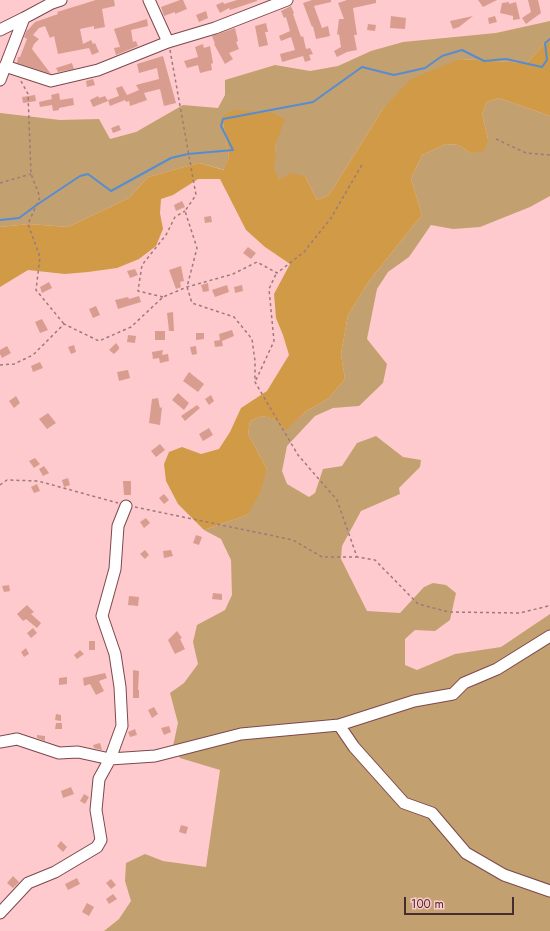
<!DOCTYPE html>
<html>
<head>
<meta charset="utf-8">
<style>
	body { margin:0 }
	#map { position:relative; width:550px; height:931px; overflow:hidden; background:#fecacd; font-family:Jost,sans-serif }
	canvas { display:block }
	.scale { position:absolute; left:404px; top:897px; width:110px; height:18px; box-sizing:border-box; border:2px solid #452d2e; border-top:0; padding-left:5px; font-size:12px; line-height:14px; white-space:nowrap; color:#452d2e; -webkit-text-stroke:3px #fecacd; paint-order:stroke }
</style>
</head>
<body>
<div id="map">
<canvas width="550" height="931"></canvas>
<div class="scale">100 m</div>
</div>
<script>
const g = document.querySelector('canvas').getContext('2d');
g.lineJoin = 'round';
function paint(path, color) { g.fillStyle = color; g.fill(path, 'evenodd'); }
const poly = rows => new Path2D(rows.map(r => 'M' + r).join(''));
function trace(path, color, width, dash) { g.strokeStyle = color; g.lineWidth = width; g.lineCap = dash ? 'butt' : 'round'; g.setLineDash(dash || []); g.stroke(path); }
paint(poly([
	[550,21,550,40,547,41,527,63,460,59,383,109,329,195,317,200,305,176,280,180,273,170,276,143,222,117,229,157,225,170,199,163,148,177,129,198,68,227,29,224,0,227,0,113,60,120,99,119,110,139,136,132,183,105,218,108,225,95,225,80,275,65,310,71,338,66,371,51,403,42,496,33],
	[499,98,550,116,550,196,530,207,480,227,453,229,431,225,409,257,388,272,377,289,367,339,387,364,383,383,359,406,333,408,315,416,287,446,282,471,287,484,309,497,315,493,323,469,342,466,357,443,376,436,403,457,421,460,420,467,399,488,400,494,361,511,342,546,341,559,367,611,400,613,424,587,433,583,446,585,456,593,450,620,435,631,415,630,405,639,405,665,417,670,455,654,501,647,550,614,550,931,104,931,119,919,131,901,125,881,126,863,145,854,163,861,206,867,220,770,180,758,173,746,178,723,170,693,184,683,198,664,193,642,197,625,225,610,232,595,231,560,221,539,204,530,247,515,267,469,248,434,250,421,262,416,276,419,286,429,305,412,329,398,345,379,341,354,348,315,369,281,422,215,411,179,422,155,446,144,459,145,470,153,488,139,482,114,487,102]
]), '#c3a070');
paint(poly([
	[550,40,550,116,499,98,487,102,482,114,488,139,484,151,470,153,459,145,446,144,422,155,411,179,422,215,369,281,348,315,341,354,345,379,329,398,305,412,286,430,275,419,262,416,250,421,248,434,267,469,260,493,247,515,204,530,178,504,166,481,164,464,169,452,182,447,201,454,219,449,230,432,241,408,267,391,289,355,283,335,276,318,274,294,290,264,265,247,246,230,220,179,198,179,173,195,161,199,160,213,163,229,156,246,139,259,117,268,88,272,65,274,28,270,0,287,0,227,29,224,68,227,129,198,148,177,199,163,224,170,229,157,222,117,233,110,272,113,285,119,276,143,274,170,280,180,291,173,305,176,317,200,329,195,383,109,411,79,460,59,527,63,547,41]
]), '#d19a47');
trace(poly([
	[0,220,19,218,38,204,80,176,88,174,111,191,171,158,188,154,233,150,221,126,223,119,313,102,362,67,394,75,425,68,442,56,462,50,484,61,506,59,542,67,547,60,545,43,550,39]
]), '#568dd1', 2);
paint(poly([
	[96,0,114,0,115,6,102,9,105,27,94,29,94,26,80,29,83,44,91,40,93,44,95,43,99,52,92,55,89,48,58,54,54,36,50,38,45,26,39,28,33,35,39,39,34,44,32,49,51,74,17,63,18,57,20,57,27,39,24,37,27,30,28,30,35,22,58,14,57,12],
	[180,0,183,0,187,9,175,14,175,12,164,16,161,7],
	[237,0,257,0,257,1,230,10,229,8,220,13,216,5,223,2,224,4],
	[312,0,331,0,331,2,314,6,322,28,328,26,330,36,316,39,313,26,312,27,303,3],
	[347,0,376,0,376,3,353,8,357,35,354,35,357,50,347,52,337,57,334,51,341,47,339,34,337,35,339,19,344,19,338,3],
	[478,0,497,0,483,7],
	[528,0,538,0,541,13,526,24,522,18,531,12],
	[509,2,509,4,516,2,520,19,513,20,513,16,500,13,502,3],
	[291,6,294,13,293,14,301,37,303,36,306,49,310,48,313,54,309,55,311,60,305,62,303,56,282,62,280,54,295,50,291,37,281,41,279,36,290,31,286,17,284,18,281,11],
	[206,11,208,18,199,22,196,15],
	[391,16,406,18,405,29,390,28],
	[473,16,459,27,453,29,450,21],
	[495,16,497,22,489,24,488,18],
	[147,19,148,26,131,30,133,42,136,41,138,46,116,55,114,48,120,47,114,29],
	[266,23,268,32,265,32,268,45,259,47,255,26],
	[368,24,376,25,375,31,367,30],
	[235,28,238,41,236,42,239,49,229,53,233,59,225,64,214,44,215,44,212,36],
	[203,44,204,48,210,46,213,63,211,64,212,70,200,73,198,65,187,68,184,61,198,57,195,47],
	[163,56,176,103,164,106,160,89,144,93,147,100,130,106,129,101,126,102,125,100,110,106,108,100,119,96,116,88,122,86,127,95,139,90,136,85,159,79,157,68,139,73,137,64],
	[72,63,74,69,58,72,56,68],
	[93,79,95,85,87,87,86,81],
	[59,93,60,100,73,98,74,105,59,108,59,110,53,111,52,105,40,107,39,102,52,99,51,95],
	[35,95,36,101,23,103,22,97],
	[98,96,99,98,105,96,108,101,93,107,90,100],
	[119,125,121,130,113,133,111,128],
	[182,201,185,207,176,211,174,205],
	[211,216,212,222,205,223,204,217],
	[248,247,256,253,251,259,243,253],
	[181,266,184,281,180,282,181,287,176,289,169,270],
	[135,269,138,275,130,278,127,271],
	[49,282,52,288,42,293,40,287],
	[208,283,209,291,203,292,201,285],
	[227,285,229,292,215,297,212,290],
	[242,285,243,291,235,293,234,287],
	[139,296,141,302,118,309,115,300,128,297,129,299],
	[96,306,100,315,93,318,89,309],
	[173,312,174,331,169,331,167,313],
	[42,319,48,330,40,333,35,322],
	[232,330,234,336,222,341,223,346,215,347,214,341,220,340,219,334],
	[155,331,165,331,165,340,155,340],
	[196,333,204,333,204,339,196,340],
	[128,335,136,336,135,343,127,342],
	[116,343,119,347,119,349,114,354,109,350],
	[74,345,76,352,71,354,68,347],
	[7,346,11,353,2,358,0,354,0,350],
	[196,346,197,354,192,355,190,347],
	[163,350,162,355,168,354,169,361,160,363,159,358,153,359,152,352],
	[40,362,43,368,33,372,31,366],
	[128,370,130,378,119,381,117,372],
	[189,372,204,384,198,392,183,381],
	[178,393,189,403,184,410,172,400],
	[211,395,214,401,209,405,205,399],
	[16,396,20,403,14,408,9,401],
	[158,398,160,408,162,407,160,425,149,423,152,399],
	[197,405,200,408,185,421,181,416],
	[48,413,56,423,47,429,39,419],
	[209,428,213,435,203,441,199,434],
	[160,444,165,450,156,457,151,451],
	[35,458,40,464,34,468,29,461],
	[44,466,49,473,43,476,39,469],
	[68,478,70,485,64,487,62,480],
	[123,481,131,481,131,495,124,495],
	[37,484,40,491,34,493,31,487],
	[164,494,169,500,164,504,159,498],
	[146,518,150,523,144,528,140,522],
	[196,535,202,537,199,545,193,543],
	[145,550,149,555,145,559,140,554],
	[171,550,173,556,164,558,163,551],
	[9,585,10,591,4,592,2,586],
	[213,593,222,594,222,600,212,599],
	[129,596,139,597,138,606,128,605],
	[27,605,34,612,31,614,41,623,37,628,26,619,23,621,17,614],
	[33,628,37,633,31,638,27,633],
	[177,631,182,638,180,639,185,649,175,654,168,640],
	[89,641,95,641,95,650,89,650],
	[26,648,29,654,24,657,21,652],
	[80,650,84,654,77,659,74,655],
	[133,670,139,671,138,690,139,690,139,698,133,698],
	[105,673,107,678,99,681,104,691,96,695,90,684,84,686,83,678],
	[67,677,67,684,59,685,59,678],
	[154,707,158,714,152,718,148,710],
	[56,714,61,715,61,721,55,720],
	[56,723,62,723,62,729,55,729],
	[169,726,171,732,164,735,161,728],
	[135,729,137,735,130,737,128,732],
	[37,735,45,736,45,741,37,738],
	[100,743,102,750,94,748,93,745],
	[71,787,74,794,63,798,61,791],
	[84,794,89,797,85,804,80,801],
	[181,825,188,827,186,834,179,832],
	[61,841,67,847,63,852,57,846],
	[13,876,19,882,13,888,7,883],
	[77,878,80,884,68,890,65,884],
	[111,879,116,885,111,889,106,883],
	[113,894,117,899,109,904,106,899],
	[87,903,94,907,89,916,82,912]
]), '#d89d8f');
const minor = poly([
	[149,0,168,42],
	[0,30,24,18],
	[5,66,51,81,98,70,168,42,215,28,287,0],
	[0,80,24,18,52,3,61,0],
	[339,725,354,747,404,803,432,813,466,853,504,875,550,891],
	[0,742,17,739,59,753,78,752,110,759,155,756,241,734,339,725,414,701,453,694,464,683,497,669,550,636],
	[0,913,28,883,55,872,97,847,101,840,96,810,99,779,110,759,122,726,120,687,115,654,102,616,115,569,118,526,126,506]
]);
trace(minor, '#7d484c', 13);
trace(poly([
	[170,50,196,195,185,211,197,248,187,287,192,303,234,317,252,339,255,361,255,382,298,455,337,500,357,557,375,560,418,604,449,612,520,613,548,606,550,607],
	[21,81,28,94,31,174,40,197,28,224,40,257,36,290,64,324],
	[496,139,526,153,550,155],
	[0,183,31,174],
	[163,297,138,291,142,265,166,235,175,217,185,211],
	[0,365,14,364,33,355,64,324,99,341,131,327,163,297,187,287,233,274,257,262,277,273,304,252,331,218,363,163],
	[256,380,274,341,269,289,276,274],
	[0,485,7,480,38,481,118,503],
	[135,507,293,540,322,557,357,557]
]), '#9e797b', 1.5, [3, 3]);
trace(minor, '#fff', 11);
</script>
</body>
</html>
